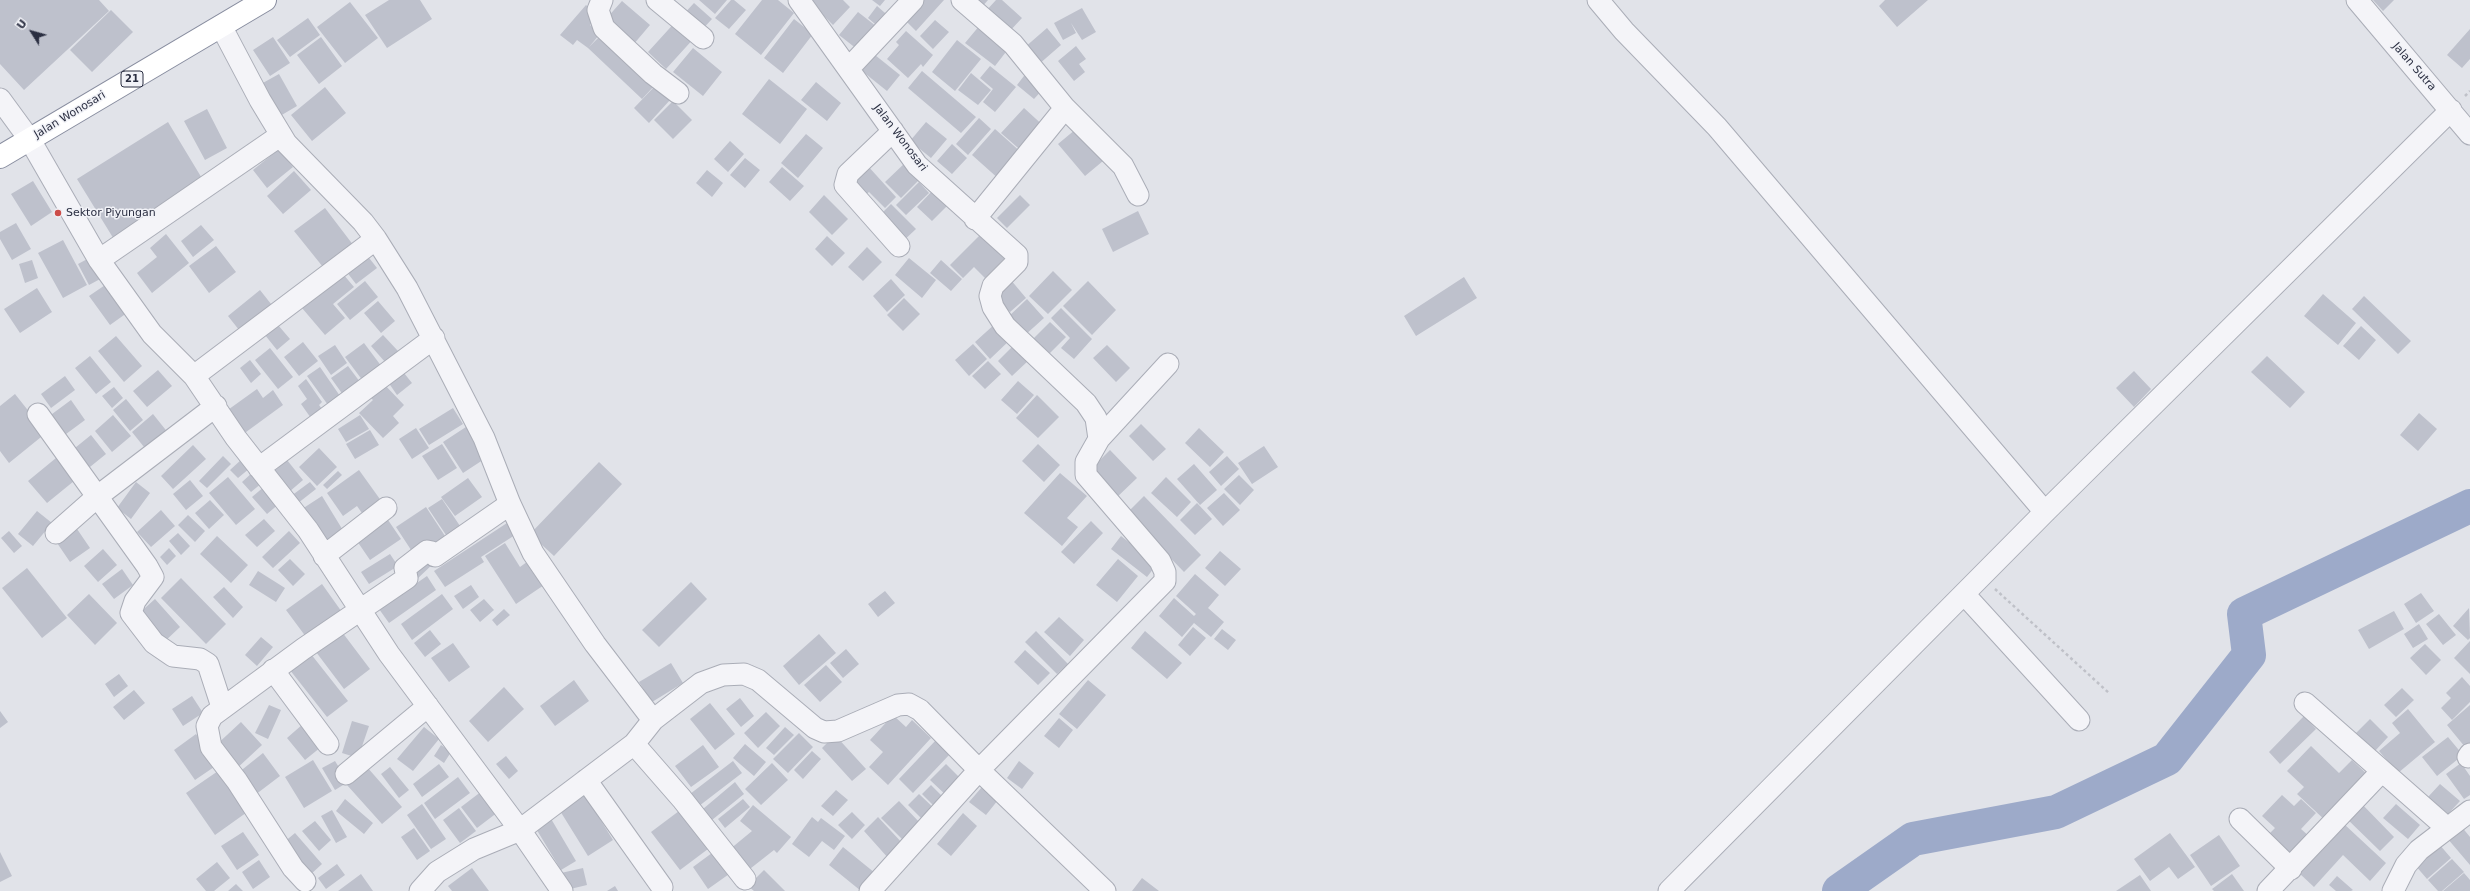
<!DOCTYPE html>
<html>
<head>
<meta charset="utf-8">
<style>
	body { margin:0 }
	#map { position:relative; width:2470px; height:891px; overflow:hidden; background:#e1e3e9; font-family:"DejaVu Sans",sans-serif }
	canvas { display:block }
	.north { position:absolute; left:12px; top:12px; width:40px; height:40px; -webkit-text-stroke:3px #f1f2f7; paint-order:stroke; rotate:307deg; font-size:11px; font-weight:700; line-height:16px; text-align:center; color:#2a2e41 }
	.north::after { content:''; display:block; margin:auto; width:14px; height:18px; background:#2a2e41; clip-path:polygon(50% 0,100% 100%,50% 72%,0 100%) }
</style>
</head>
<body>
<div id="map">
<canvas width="2470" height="891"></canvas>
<div class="north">U</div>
</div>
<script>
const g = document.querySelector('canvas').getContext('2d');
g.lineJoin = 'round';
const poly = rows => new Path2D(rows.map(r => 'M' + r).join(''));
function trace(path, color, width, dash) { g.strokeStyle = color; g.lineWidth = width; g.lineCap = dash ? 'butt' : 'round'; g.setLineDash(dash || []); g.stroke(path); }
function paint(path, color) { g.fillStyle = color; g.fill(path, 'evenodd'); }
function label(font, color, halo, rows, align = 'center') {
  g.font = font + ' "DejaVu Sans",sans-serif'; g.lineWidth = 3; g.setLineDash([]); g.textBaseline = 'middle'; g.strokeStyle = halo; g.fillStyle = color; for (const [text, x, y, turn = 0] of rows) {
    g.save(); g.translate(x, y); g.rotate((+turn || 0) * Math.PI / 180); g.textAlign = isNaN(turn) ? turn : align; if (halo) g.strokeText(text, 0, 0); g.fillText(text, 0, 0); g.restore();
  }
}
trace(poly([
	[1839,891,1913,839,2056,812,2167,759,2249,655,2244,614,2470,506]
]), '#9daac9', 34);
paint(poly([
	[0,0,99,0,109,11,24,90,0,64],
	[389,0,420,0,432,19,387,48,365,15],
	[699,0,727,0,715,14],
	[731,0,734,0,746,10,729,29,715,18],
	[762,0,778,0,794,13,761,55,735,34],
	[813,0,843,0,850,7,833,25,811,3],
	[872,0,885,0,880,6],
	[918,0,944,0,916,31,902,17],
	[971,0,988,0,981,8],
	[996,0,1002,0,1022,18,1008,33,985,12],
	[1885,0,1928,0,1897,27,1879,6],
	[2373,0,2394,0,2383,11],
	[622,1,650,25,633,45,605,20],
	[350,2,378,38,345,63,317,27],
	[694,3,712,19,699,33,681,17],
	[586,5,598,16,590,25,600,34,589,47,601,35,655,85,642,99,588,48,577,40,573,45,560,35],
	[877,6,892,19,882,30,868,18],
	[1082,8,1096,32,1082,40,1071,23,1076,33,1063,40,1054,23],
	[111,10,133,32,92,72,70,50],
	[858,12,881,30,862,53,839,35],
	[308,18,320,35,290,57,277,40],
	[678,19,696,36,666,69,648,52],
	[794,19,813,34,783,73,764,58],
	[935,20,949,32,933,49,920,36],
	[980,25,1009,48,995,66,965,43],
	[1047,28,1061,45,1038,65,1024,48],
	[2470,29,2470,59,2462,68,2447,55],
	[906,31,933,55,923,67,921,64,908,78,887,59,899,45,896,42],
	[273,37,290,63,270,76,253,50],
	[321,37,342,66,319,84,297,55],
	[957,40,981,59,955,91,932,72],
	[1076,46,1086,59,1079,64,1085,72,1074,81,1058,61],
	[693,48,722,72,703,96,673,72],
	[870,51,900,75,887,91,857,67],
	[990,66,1016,87,995,112,983,102,993,89,980,78],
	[922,71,976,117,961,133,908,88],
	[1027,72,1045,87,1034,99,1017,85],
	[971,73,991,90,978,105,958,90],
	[279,74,297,106,280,116,261,84],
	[769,79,807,109,780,144,742,114],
	[816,82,841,103,827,121,801,100],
	[655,86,670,100,649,123,634,108],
	[325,87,346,113,312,141,291,115],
	[673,101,692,120,673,139,654,120],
	[1024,108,1047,129,1025,154,1001,133],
	[207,109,227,148,205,160,184,121],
	[979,118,991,129,968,155,956,144],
	[168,122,206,185,115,241,77,179],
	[926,122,947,139,931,158,910,141],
	[995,129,1023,154,1000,180,972,155],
	[1076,129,1103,161,1085,176,1058,144],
	[806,134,823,148,798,178,781,163],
	[730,141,744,154,728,172,714,159],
	[952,144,967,158,952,174,937,161],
	[279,149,293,167,267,188,253,170],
	[745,158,760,170,745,188,730,175],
	[906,162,921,178,901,198,885,182],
	[867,165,896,197,885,208,869,192,864,196,850,183],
	[782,167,804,186,790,201,769,182],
	[707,170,723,183,712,197,696,183],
	[294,171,311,190,283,214,267,196],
	[33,181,52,212,31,226,11,194],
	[919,182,929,193,906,215,896,205],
	[934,189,949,204,932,221,917,207],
	[824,195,848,219,832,235,809,212],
	[1020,195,1030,205,1007,228,997,218],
	[891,204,916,229,901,243,877,218],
	[325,208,357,250,327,272,294,231],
	[1138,211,1149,234,1113,252,1102,229],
	[16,223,31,249,12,260,0,239,0,232],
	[201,225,214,240,193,257,181,241],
	[984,231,1008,255,985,278,974,267,963,278,950,265],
	[166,234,189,263,152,293,137,273,157,257,150,248],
	[827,236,845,253,832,266,815,249],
	[63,240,87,285,63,298,38,253],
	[216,246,236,272,209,293,189,266],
	[867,247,882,262,863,281,848,267],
	[366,254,377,268,356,284,346,271],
	[91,257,102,278,89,285,78,264],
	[909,258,936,280,922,298,895,275],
	[32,260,38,278,25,283,19,264],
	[941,260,962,279,951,291,930,273],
	[1053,271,1072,290,1048,314,1029,296],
	[343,274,354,287,333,304,345,318,325,335,302,308],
	[1464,277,1477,298,1416,336,1404,316],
	[891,279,905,295,887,312,873,296],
	[1010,279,1026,298,1010,312,994,293],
	[111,281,131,310,110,325,89,296],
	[365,281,378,297,350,320,337,304],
	[1088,281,1116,310,1092,335,1063,306],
	[37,288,52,312,20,333,4,309],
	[260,290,275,309,243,335,228,316],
	[2323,294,2356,323,2338,345,2304,316],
	[2364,296,2411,341,2398,354,2352,309],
	[904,298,920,314,903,331,887,315],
	[1027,299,1044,318,1024,336,1007,318],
	[378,301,395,321,381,333,364,313],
	[1061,308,1092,339,1074,359,1061,348,1070,338,1051,318],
	[1050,322,1066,337,1045,358,1030,342],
	[996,323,1011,339,990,359,975,342],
	[278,325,290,339,277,350,265,335],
	[2361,326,2376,340,2359,360,2343,346],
	[383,335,398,351,385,362,371,346],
	[116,336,142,366,124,382,98,351],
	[303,342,318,361,299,376,284,357],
	[364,343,385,371,366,385,345,357],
	[973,344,987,359,969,376,955,360],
	[1015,344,1029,360,1012,376,998,361],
	[335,345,347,363,331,375,318,356],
	[1107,345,1130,368,1116,382,1093,358],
	[270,348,293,377,278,389,255,360],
	[90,356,111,382,96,394,75,368],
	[2267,356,2305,392,2290,408,2251,372],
	[250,360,261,374,251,383,240,368],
	[988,361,1001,374,985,389,972,376],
	[348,366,363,386,346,399,331,378],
	[320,367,340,396,328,405,307,376],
	[400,368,412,383,397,395,386,379],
	[158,370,172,386,147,407,133,391],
	[2134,371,2151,389,2134,407,2116,388],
	[65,376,75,390,51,408,41,394],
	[306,379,322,402,319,405,325,413,313,421,301,404,307,399,298,386],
	[1018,381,1034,395,1017,414,1001,400],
	[382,382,404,405,393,416,399,423,383,438,359,413,373,400,368,395],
	[114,387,123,398,112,408,102,396],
	[257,389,263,398,273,390,283,405,242,435,225,412],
	[15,394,46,433,9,463,0,451,0,406],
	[1037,395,1059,417,1038,438,1016,418],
	[126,399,143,420,130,431,113,410],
	[71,400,85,420,62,437,48,417],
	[453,408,463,424,429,445,419,429],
	[2419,413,2437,429,2418,451,2400,435],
	[153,414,169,434,148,452,132,432],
	[113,415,131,436,112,452,95,431],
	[360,415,369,429,346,442,338,429],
	[1141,424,1166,449,1153,461,1129,436],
	[469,425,489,456,463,473,443,442],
	[416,428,429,448,412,459,399,439],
	[1199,428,1224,452,1210,467,1185,443],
	[370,430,379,445,355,459,346,444],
	[91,435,106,454,85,471,70,452],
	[442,444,457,468,438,480,422,456],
	[1038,444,1060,465,1044,482,1022,461],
	[193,445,206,459,173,489,161,476],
	[1264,446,1278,467,1252,484,1238,463],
	[319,448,337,467,317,486,299,467],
	[1110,450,1137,478,1114,500,1087,473],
	[223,456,231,464,207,488,199,481],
	[1227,456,1239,469,1221,486,1209,472],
	[56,458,74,481,47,503,28,481],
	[242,459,250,468,238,478,230,470],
	[287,460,303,480,289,492,273,472],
	[599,462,622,484,554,556,530,534],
	[1194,464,1217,490,1200,505,1177,479],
	[359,470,382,502,364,516,357,506,343,516,327,493],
	[338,471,342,475,327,489,323,485],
	[253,472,262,483,251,492,242,482],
	[1060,473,1087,496,1067,518,1078,527,1062,546,1024,513],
	[1239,475,1254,490,1240,505,1224,489],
	[228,477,255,509,236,525,209,493],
	[1166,477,1191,502,1177,517,1151,493],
	[468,478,482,497,455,516,441,497],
	[190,480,203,496,186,510,173,494],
	[136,482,150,493,131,519,117,508],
	[310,482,316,489,293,507,287,499],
	[265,486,280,503,267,514,252,497],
	[1224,493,1240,510,1223,526,1207,508],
	[322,496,344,532,324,545,302,509],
	[1144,496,1201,555,1184,572,1127,513],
	[442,499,460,526,446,535,428,508],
	[210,500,224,515,209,529,195,513],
	[1197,503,1212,519,1195,535,1180,520],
	[426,507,445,536,415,556,396,527],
	[161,510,175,526,151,547,137,532],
	[37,511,52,523,33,546,18,534],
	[188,515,205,531,195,542,178,525],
	[264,519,275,531,257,547,245,535],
	[388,520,401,539,370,560,357,541],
	[1091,521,1103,533,1074,564,1061,552],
	[507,523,515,535,481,557,484,562,445,587,434,571],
	[75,526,90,548,70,562,55,540],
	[9,531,22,546,14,553,1,538],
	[289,531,300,543,273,568,262,557],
	[178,533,190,546,181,555,169,541],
	[217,536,248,565,231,583,200,554],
	[1121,536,1157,564,1147,577,1111,549],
	[505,543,520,567,531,559,547,583,516,604,485,556],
	[169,548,176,556,167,565,160,557],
	[103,549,117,565,98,582,84,566],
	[1220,551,1241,569,1225,586,1205,568],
	[426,553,435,562,415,581,406,572],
	[390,554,398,566,369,584,361,572],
	[290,559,305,574,293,586,278,570],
	[1118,559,1138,576,1117,602,1096,585],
	[27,568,67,618,42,638,2,588],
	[122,569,133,585,114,599,102,584],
	[258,571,285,588,276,602,249,585],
	[1195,574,1219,595,1208,608,1224,622,1211,637,1194,623,1182,637,1159,616,1174,598,1194,616,1196,614,1176,596],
	[427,576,436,590,389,623,379,609],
	[181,578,226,624,206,644,161,598],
	[691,582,707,599,659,647,642,630],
	[322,584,344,615,309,641,286,610],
	[471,585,479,597,463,609,454,596],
	[224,587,243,607,233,618,213,597],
	[885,591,895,603,878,617,868,604],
	[2421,593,2434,611,2416,623,2404,604],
	[89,594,117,623,95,645,67,615],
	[442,594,453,609,412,640,401,624],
	[155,599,180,627,162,644,136,616],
	[484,599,494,610,480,622,470,610],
	[2469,608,2470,638,2468,640,2453,626],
	[504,609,510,615,497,626,492,620],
	[2394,611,2404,629,2369,649,2358,630],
	[2439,614,2456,635,2443,645,2426,624],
	[1059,617,1084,640,1070,656,1044,632],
	[2419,624,2428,639,2413,648,2404,634],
	[1193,627,1206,638,1190,656,1178,645],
	[339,628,370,669,344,689,313,648],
	[1222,629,1236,640,1228,650,1214,639],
	[430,630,441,644,425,657,414,643],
	[1036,631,1068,664,1057,674,1025,642],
	[1145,631,1182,663,1167,679,1131,648],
	[819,634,836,653,799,685,783,666],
	[261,637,273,647,257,666,245,655],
	[2470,641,2470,674,2454,658],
	[453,643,470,667,449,682,431,658],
	[2425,644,2441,660,2426,675,2410,658],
	[307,649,348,701,327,717,286,665],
	[846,649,859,664,843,678,830,663],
	[1025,650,1050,673,1038,685,1014,662],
	[671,663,683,683,652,702,639,682],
	[826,665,842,682,820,702,804,685],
	[119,674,128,686,114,697,105,684],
	[2462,677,2470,686,2470,702,2452,720,2441,708,2451,698,2446,693],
	[574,680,589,701,555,726,540,706],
	[1088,680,1106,695,1077,729,1059,714],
	[504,687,524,709,488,742,469,721],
	[2402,688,2414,700,2396,717,2384,705],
	[134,690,145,703,124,720,113,707],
	[192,696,203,713,183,726,172,709],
	[740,698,754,716,741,727,726,709],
	[710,703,735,734,715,750,690,719],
	[269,705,281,710,268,739,255,733],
	[2470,705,2470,743,2465,747,2447,725],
	[2408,709,2435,742,2398,773,2379,751,2400,733,2392,723],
	[0,711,8,722,0,728],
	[766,712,780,726,758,748,744,733],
	[893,715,906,727,912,720,931,738,888,785,869,767,883,752,870,740],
	[2304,716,2316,729,2280,764,2269,752],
	[1059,718,1073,730,1059,748,1044,736],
	[2370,719,2388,737,2375,751,2356,733],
	[352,721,369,726,358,758,342,753],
	[241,722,262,745,234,771,213,748],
	[303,724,321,747,305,760,287,738],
	[424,727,439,739,413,771,397,759],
	[785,727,794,735,774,755,766,748],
	[799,733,813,747,788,773,773,759],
	[196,734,217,765,195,780,174,750],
	[835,735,866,769,852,781,822,748],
	[2448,737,2463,755,2437,776,2422,757],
	[936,740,950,754,913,793,899,779],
	[745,744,766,762,754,776,733,758],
	[441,745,451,752,444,763,434,756],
	[703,745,719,767,691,787,675,766],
	[2311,746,2339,773,2352,760,2370,777,2327,822,2297,794,2304,787,2287,771],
	[812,751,821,759,803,779,794,770],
	[263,753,280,776,255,795,238,773],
	[506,756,518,771,509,779,496,764],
	[313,760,332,791,304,808,285,777],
	[335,761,348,782,335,790,322,768],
	[733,761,742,773,699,806,690,794],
	[1019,761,1034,773,1022,789,1007,778],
	[772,763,788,780,761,805,745,789],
	[2461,763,2470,776,2470,795,2464,799,2446,774],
	[439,764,449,777,422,797,413,784],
	[946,764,963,781,948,797,930,780],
	[367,767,402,807,382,824,347,785],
	[390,767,409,790,399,798,381,774],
	[221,769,250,810,215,835,186,793],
	[458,777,470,793,435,819,424,803],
	[735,782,744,794,712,820,703,809],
	[2440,784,2460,801,2448,814,2428,797],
	[931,785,945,799,936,808,922,794],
	[982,787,998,800,986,815,969,802],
	[582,790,613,840,588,856,557,806],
	[836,790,848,800,833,816,821,806],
	[482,791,498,812,477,828,461,807],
	[919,794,938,812,927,824,908,805],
	[2282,795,2294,806,2301,799,2316,813,2301,829,2310,837,2291,857,2268,835,2275,828,2262,816],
	[345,799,373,823,364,834,336,811],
	[743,799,750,807,725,828,718,819],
	[2358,800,2394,837,2380,851,2343,815],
	[899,801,922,825,905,842,881,818],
	[422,804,446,839,431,849,407,815],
	[2396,804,2420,825,2408,839,2383,818],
	[753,805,791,837,777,853,774,850,746,872,729,850,752,831,740,821],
	[459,808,476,831,460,843,443,820],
	[683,808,712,846,680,870,651,832],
	[332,810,347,837,336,843,321,816],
	[852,812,865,825,852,839,838,825],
	[963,813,977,826,951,856,937,844],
	[550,817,576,861,561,870,535,827],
	[812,817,818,822,821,818,845,836,834,850,822,841,809,857,792,844],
	[878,817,904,845,889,859,864,831],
	[315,821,331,840,319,851,302,831],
	[2344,824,2386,863,2370,881,2343,855,2314,887,2299,873],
	[2461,826,2470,837,2470,865,2447,838],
	[414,828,430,851,417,860,401,837],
	[243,832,259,855,237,870,221,846],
	[295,833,322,864,310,875,283,843],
	[2170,833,2195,867,2178,879,2169,867,2150,881,2134,859],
	[2219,835,2240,866,2211,886,2190,855],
	[2439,844,2451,858,2427,879,2415,865],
	[843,847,875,873,861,891,829,865],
	[716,850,732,872,708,889,693,867],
	[0,852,12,876,0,882],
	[2452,859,2464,872,2442,891,2438,891,2428,880],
	[259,860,270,877,253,889,242,872],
	[217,862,230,878,214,891,206,891,196,879],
	[337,864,345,875,326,889,318,878],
	[472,868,489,891,452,891,448,886],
	[583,868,587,885,566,890,561,873],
	[764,870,785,891,754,891,748,886],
	[2464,873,2470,880,2470,891,2443,891],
	[361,874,373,891,338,891],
	[2232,874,2244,891,2214,891,2212,889],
	[2140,875,2151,891,2116,891],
	[2337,876,2353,890,2351,891,2336,891,2329,885],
	[1142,878,1159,891,1132,891],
	[236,884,243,891,228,891],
	[615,886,618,891,607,891]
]), '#bec1cc');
const minor = poly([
	[602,0,598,10,604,28,653,74,678,93],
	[657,0,703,38],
	[962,0,1013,44,1065,108,975,219],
	[1598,0,1624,31,1717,127,2045,512],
	[2357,0,2470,134],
	[221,26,260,100,286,143,363,222,376,239,407,288,484,438,510,504,533,553,595,644,653,720],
	[849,68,913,0],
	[0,99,30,140,99,260,152,334,194,376,236,438,308,530,389,654,520,830,562,891],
	[1065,108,1123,166,1138,195],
	[893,131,848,174,845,185,899,246],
	[99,260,281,135],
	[194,376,376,239],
	[38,414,147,566,153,577,135,601,131,613,154,643,173,656,200,659,208,664,222,707],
	[1099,439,1168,364],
	[259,468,434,338],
	[56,533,98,496,216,406],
	[324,556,386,508],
	[1964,594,2079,720],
	[273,670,328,744],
	[2305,703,2447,828],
	[634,744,682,799,745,879],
	[2468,757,2470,754],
	[346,774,428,706],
	[586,780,662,887],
	[2240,819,2291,869],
	[305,881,293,868,237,781,211,747,207,726,212,716,303,649,407,578,405,568,427,551,432,552,435,556,510,504],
	[420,891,437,872,474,849,520,830,634,744,653,720,701,683,723,675,744,674,758,680,815,728,824,732,838,731,898,705,909,704,920,710,979,770,1165,581,1165,572,1160,561,1086,475,1086,462,1099,439,1096,418,1086,403,1005,326,993,307,990,296,993,286,1017,262,1017,255,917,165,799,0],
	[870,891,979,770,1105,891],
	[1669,891,2045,512,2451,110],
	[2268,891,2382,771],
	[2393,891,2406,865,2419,850,2470,811]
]);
const highway = poly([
	[0,157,265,0]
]);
trace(minor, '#aaadb7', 23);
trace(highway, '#898ea0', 24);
trace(poly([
	[2465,96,2470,91],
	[1995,589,2109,693]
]), '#bfc1c8', 2.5, [3, 3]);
trace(minor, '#f4f4f8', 21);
trace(highway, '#fff', 22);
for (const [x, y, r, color] of [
	[58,213,4,"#cc4d49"]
]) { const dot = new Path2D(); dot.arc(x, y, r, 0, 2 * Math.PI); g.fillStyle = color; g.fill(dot); trace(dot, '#f1f2f7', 1.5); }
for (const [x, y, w] of [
	[132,79,22]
]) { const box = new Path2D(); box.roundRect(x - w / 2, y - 8, w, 16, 3); g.fillStyle = '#f1f2f7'; g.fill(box); trace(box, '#2a2e41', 1); }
label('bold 10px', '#2a2e41', null, [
	["21",132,79]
]);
label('11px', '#2a2e41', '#f1f2f7', [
	["Jalan Sutra",2414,67,49],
	["Jalan Wonosari",70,115,-31],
	["Jalan Wonosari",900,138,53]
]);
label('11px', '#2a2e41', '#f1f2f7', [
	["Sektor Piyungan",66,213]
], 'left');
</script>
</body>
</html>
